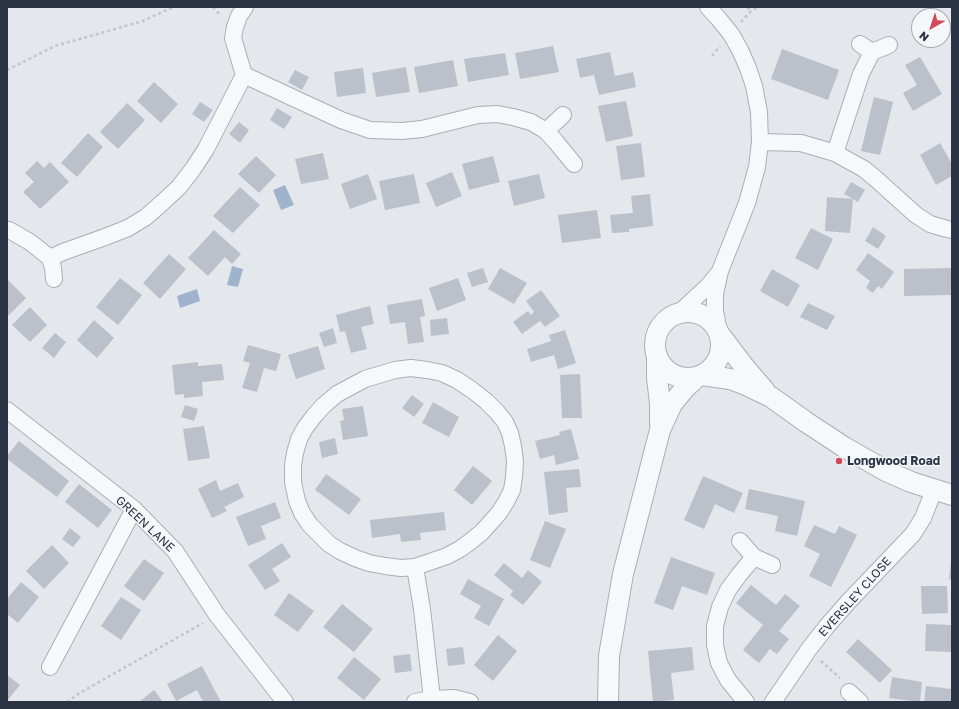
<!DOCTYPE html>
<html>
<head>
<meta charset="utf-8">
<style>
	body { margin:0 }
	#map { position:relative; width:959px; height:709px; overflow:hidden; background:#e4e7ec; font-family:"Golos Text",sans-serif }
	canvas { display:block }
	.frame { position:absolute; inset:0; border:8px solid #2b3445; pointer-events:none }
	.north { position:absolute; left:911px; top:8px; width:40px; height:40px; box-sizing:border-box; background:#f4f6f9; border:1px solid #a4a8b1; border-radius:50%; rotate:219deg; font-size:11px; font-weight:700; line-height:16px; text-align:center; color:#2b3445 }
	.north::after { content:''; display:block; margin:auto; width:14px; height:18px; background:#d1495b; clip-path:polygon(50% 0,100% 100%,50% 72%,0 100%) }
</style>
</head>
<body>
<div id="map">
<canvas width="959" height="709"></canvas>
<div class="frame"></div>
<div class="north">N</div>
</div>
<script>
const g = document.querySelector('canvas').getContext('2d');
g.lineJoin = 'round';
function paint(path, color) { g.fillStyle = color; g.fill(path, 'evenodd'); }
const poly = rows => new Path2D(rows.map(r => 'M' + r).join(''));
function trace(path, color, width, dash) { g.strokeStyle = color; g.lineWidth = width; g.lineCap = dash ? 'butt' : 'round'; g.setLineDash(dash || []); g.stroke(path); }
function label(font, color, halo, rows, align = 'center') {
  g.font = font + ' "Golos Text",sans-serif'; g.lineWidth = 3; g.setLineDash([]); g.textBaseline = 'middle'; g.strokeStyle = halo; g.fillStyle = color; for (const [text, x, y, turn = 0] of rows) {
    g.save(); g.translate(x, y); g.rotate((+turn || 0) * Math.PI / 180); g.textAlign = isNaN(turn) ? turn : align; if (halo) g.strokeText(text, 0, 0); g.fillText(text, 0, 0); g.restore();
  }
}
paint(poly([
	[285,185,294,205,281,210,273,190],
	[232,266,243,269,238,287,227,285],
	[197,289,200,301,180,308,177,296]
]), '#9fb4cc');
paint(poly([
	[553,46,559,72,520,79,515,53],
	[782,49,839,70,828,100,771,79],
	[610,52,615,76,633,72,636,87,599,95,594,75,580,78,576,59],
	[505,53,509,75,468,82,464,59],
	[920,57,942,94,913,111,903,93,917,85,905,65],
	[453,60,458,86,419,93,414,67],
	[406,67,410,92,376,97,372,73],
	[363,68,366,93,337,97,334,72],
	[295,70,309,77,302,90,288,82],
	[154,82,178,104,161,123,137,101],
	[874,97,893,102,880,155,861,151],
	[626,101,633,136,606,142,598,106],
	[200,102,213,110,204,122,192,114],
	[127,103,145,120,118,149,100,132],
	[277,108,292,117,284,129,270,120],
	[239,122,249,130,240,143,229,134],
	[88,133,103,147,77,177,61,163],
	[641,143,645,177,621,180,616,146],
	[940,143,952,164,952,176,936,185,920,155],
	[323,153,329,179,301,184,295,159],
	[256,156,276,175,259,193,238,174],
	[493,156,500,182,469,190,462,164],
	[37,161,44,168,50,162,69,182,40,209,23,192,34,182,25,173],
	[452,172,462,196,436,207,426,183],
	[368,174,377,199,350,209,341,184],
	[414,174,420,203,385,210,379,181],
	[539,174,545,198,514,206,508,181],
	[851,182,865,190,858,202,853,199,850,233,825,231,827,197,853,199,844,194],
	[240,187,260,205,233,233,213,216],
	[650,194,653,226,629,229,629,232,612,233,610,215,633,213,631,196],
	[597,210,601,238,562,243,558,215],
	[873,227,886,236,878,249,865,241],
	[811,228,833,239,818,270,795,258],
	[214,230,241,254,232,264,225,257,208,276,188,258],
	[868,253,894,272,882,289,878,286,873,293,866,288,870,281,856,270],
	[169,254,186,269,160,299,143,283],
	[483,268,488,282,472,287,467,273],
	[500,268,527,283,514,304,488,289],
	[952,268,952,295,904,296,904,269],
	[772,269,800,285,788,307,760,291],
	[120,278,142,295,118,325,96,307],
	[458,278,466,300,437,311,429,288],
	[7,279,26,298,8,316,7,315],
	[541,290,560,316,545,327,540,321,522,334,513,322,528,311,531,315,534,312,526,301],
	[422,299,425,316,420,317,424,342,408,344,405,322,390,324,387,305],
	[808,303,835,316,827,330,800,317],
	[370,306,374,324,361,327,367,349,351,353,345,331,340,332,336,315],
	[30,307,47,325,30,342,12,325],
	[447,318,449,334,431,336,430,320],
	[94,320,114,338,97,358,77,340],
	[333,328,337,343,324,347,319,333],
	[565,330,576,363,558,369,554,355,531,362,527,349,551,341,549,335],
	[55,333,66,342,54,358,42,348],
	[248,345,281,354,276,371,264,368,257,392,242,388,250,363,243,361],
	[318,346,325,369,296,379,288,355],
	[198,362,198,366,222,364,224,380,202,382,203,396,184,398,184,394,175,395,172,365],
	[580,374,582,418,562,418,560,375],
	[412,395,424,404,414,417,402,408],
	[433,402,459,417,449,437,422,423],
	[185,405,198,409,194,421,181,417],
	[363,406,368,436,343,440,340,421,344,420,342,409],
	[204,426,210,458,188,461,183,429],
	[571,429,579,459,556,465,554,455,540,459,535,441,560,435,559,432],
	[335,438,338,454,322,458,319,442],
	[19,441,69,481,57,497,7,459,7,456],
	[473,466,492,481,472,505,454,490],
	[579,469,581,487,566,488,568,512,549,515,544,472],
	[326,474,361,499,349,515,315,490],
	[703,476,743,493,734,513,715,504,704,529,684,520],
	[216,480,220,491,238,483,244,497,224,507,227,511,212,518,198,489],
	[79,484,112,510,98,528,65,502],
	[749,489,805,501,797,536,775,531,778,516,745,509],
	[275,502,281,518,261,526,266,539,248,546,236,517],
	[444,512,446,530,420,533,421,540,401,542,400,534,372,538,370,520],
	[545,521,566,529,550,568,530,560],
	[814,525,835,534,839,526,857,535,831,587,809,576,820,554,804,546],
	[70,528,81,537,73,547,62,539],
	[282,543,291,557,272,569,280,581,265,590,248,565],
	[52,545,69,563,44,589,26,571],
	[671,557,715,573,707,595,682,586,673,610,654,603],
	[144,559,164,573,144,601,124,586],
	[951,561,952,561,952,580,949,579],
	[504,563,522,578,528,570,542,582,523,605,510,595,513,591,494,575],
	[468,579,504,599,489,626,474,618,481,606,460,594],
	[21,582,39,597,18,623,7,614,7,599],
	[751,585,776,605,785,594,800,606,779,631,789,639,777,654,770,649,759,663,743,650,763,625,736,603],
	[921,586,947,586,948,613,922,614],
	[289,593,314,611,298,632,274,615],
	[121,597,141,610,121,640,101,626],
	[342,604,373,629,354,652,323,627],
	[926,624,952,625,952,652,925,651],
	[498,635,517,651,493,681,474,665],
	[858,639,892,670,880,683,846,652],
	[463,647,465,664,448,666,446,649],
	[692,647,694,670,671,673,674,700,653,702,648,651],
	[410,654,412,671,395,673,393,656],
	[354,657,381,679,364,700,337,678],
	[202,666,221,702,203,702,197,690,176,701,167,684],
	[7,675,20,685,7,701],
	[892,677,922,682,920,702,889,698],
	[926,686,952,689,952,702,924,702],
	[154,690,163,702,139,702]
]), '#bbc0ca');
const minor = poly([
	[245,7,239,16,235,27,233,38,244,75,341,120,370,130,402,131,422,129,478,115,497,114,513,117,531,122,546,131],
	[708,7,718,18,731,34,740,50,748,68,754,86,759,112,760,142,757,167,747,203,720,271,715,294,715,311,719,333],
	[860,44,872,52,889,45],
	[563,115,546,131,556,142,574,164],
	[760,142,801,143,835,153,864,169,876,179,916,215,930,224,947,229,952,230],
	[835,153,861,74,872,52],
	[9,230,30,242,50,258,53,268,54,279],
	[50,258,63,252,105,237,128,228,146,217,163,202,179,187,193,169,206,149,244,75],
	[680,312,708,286,719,273],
	[411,368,427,370,442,373,457,380,472,390,486,401,497,412,505,422,510,433,513,446,515,461,514,477,512,490,506,502,499,513,482,532,471,541,460,549,447,556,415,567,401,568,385,566,369,563,355,558,340,551,329,544,310,525,302,513,297,501,293,482,293,465,295,453,299,439,305,428,314,416,324,405,337,394,365,379,395,370,411,368],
	[7,410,134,509,175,551,217,615,285,702],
	[740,541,754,557,772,565],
	[415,567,422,609,432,699],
	[50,667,134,509],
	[849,692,860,702],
	[415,702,432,699,454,698,470,702],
	[746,702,728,680,719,663,715,645,715,626,720,607,728,590,739,575,754,557],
	[773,702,809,649,827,626,849,601,913,534,923,518,934,490]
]);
const tertiary = poly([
	'655 345a33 33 0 1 1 66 0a33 33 0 1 1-66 0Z',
	[720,335,746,369,765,391],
	[657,355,657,378,660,403,660,424],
	[702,375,730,379,746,385,771,397,806,422,844,447,886,471,911,482,952,495],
	[608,702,609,656,623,574,660,430,672,404,686,387,697,377]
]);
trace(minor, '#a9aeb7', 18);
trace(tertiary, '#a9aeb7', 22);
trace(poly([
	[213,7,221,16],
	[748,7,750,12],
	[741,22,750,12,757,7],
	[712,56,720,46],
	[7,70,55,46,143,21,173,7],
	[821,661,840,678],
	[67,702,78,694,203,623]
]), '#c2c5cb', 2.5, [3, 3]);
trace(minor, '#f7f8fa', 16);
trace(tertiary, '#f7f8fa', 20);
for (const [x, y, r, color] of [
	[839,461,4,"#d1495b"]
]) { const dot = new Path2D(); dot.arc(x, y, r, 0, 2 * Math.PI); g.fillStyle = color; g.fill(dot); trace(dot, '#f4f6f9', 1.5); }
label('bold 12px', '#2b3445', '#f4f6f9', [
	["Longwood Road",847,461]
], 'left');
label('12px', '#2b3445', '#f4f6f9', [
	["GREEN LANE",145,524,43],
	["EVERSLEY CLOSE",855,597,-48]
]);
</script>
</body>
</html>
